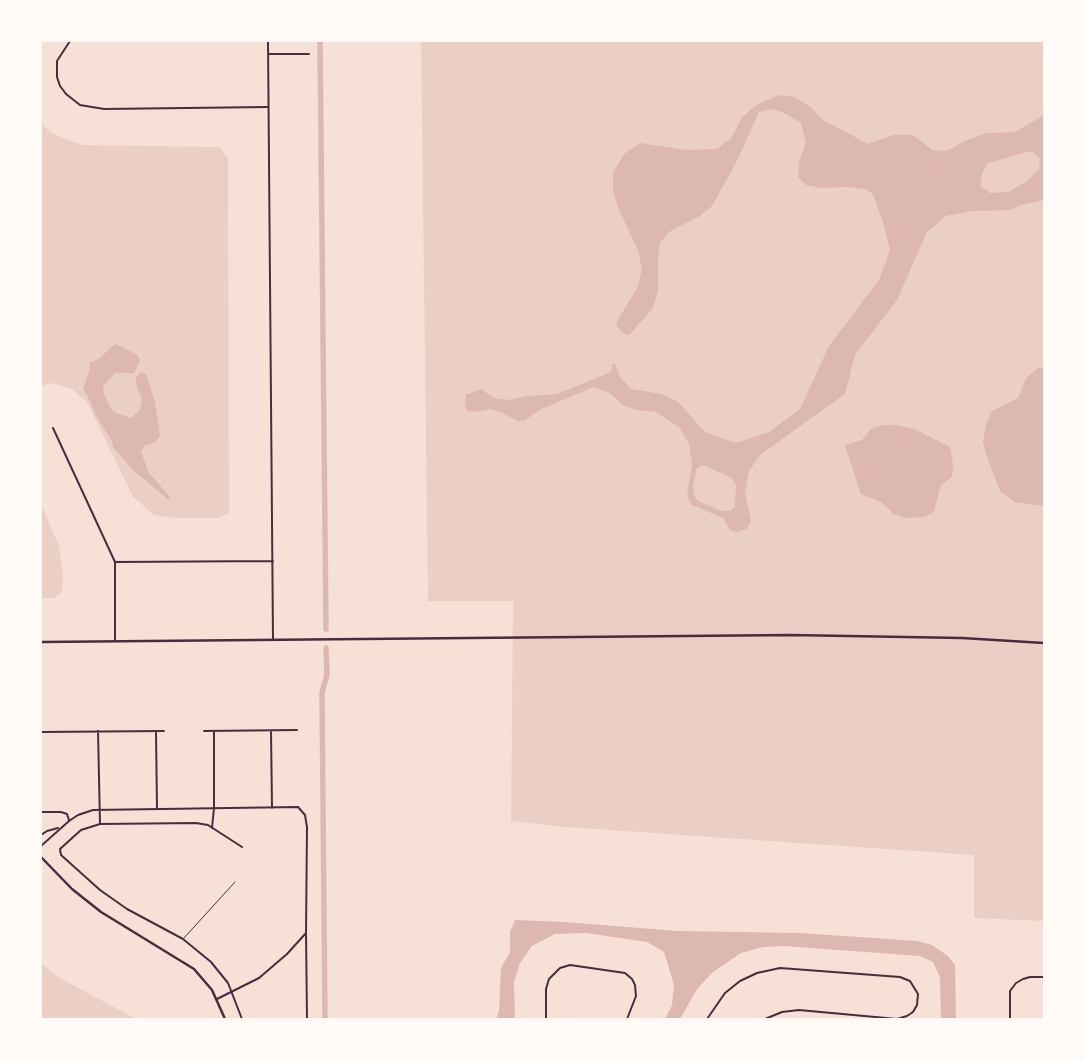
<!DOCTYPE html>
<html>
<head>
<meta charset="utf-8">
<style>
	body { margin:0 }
	#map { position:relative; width:1085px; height:1060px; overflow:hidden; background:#f7e1d7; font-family:"Playfair Display",serif }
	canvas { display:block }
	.frame { position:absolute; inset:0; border:42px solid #fffaf5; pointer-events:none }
</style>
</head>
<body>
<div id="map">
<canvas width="1085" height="1060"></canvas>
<div class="frame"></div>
</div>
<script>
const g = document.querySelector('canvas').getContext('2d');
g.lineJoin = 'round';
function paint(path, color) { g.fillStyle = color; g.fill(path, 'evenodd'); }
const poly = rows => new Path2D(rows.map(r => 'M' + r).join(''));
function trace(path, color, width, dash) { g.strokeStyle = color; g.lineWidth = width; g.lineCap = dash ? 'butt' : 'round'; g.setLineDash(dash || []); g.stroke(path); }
paint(poly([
	[421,41,1044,41,1044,921,974,918,974,855,565,827,511,821,513,601,428,601],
	[41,123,51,133,82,145,219,147,228,158,229,513,218,518,174,518,154,515,133,497,87,402,72,389,50,383,41,386],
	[41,504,59,546,63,575,62,592,54,598,41,598],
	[41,963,58,977,136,1019,41,1019]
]), '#ebcfc5');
paint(poly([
	[779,95,794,97,811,107,823,120,868,144,893,135,913,135,932,150,946,151,967,140,987,133,1015,132,1044,115,1044,198,1041,201,1021,205,1010,210,973,211,946,216,927,232,897,300,855,355,845,394,760,455,749,471,745,492,751,521,747,529,737,532,730,530,723,518,692,505,687,496,692,464,689,444,680,428,656,412,637,410,624,406,611,394,594,387,539,410,524,421,517,421,501,412,490,409,477,412,466,410,465,402,466,395,481,389,494,398,508,400,528,396,557,394,611,372,612,364,615,364,620,377,631,389,661,394,677,401,705,432,736,443,769,432,800,409,829,346,879,280,890,250,884,225,873,194,864,189,847,187,821,188,806,185,798,177,799,162,806,143,801,123,786,114,773,109,759,112,736,163,712,206,700,216,669,232,660,243,658,259,658,291,653,308,629,335,624,334,616,326,617,321,637,288,642,270,638,250,619,210,613,192,613,173,624,154,640,143,686,150,716,149,731,139,742,117,758,104],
	[1031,151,1040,158,1039,169,1026,182,1008,192,990,193,980,186,982,174,988,163],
	[703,465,731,477,736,485,735,506,731,511,722,511,698,501,694,495,693,486,697,468],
	[116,344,138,355,140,361,134,373,115,373,103,386,104,394,111,409,116,413,131,418,140,410,142,400,136,384,136,377,141,372,146,374,155,402,160,436,156,442,144,446,141,452,149,473,170,497,169,500,134,471,113,447,112,441,96,416,89,399,83,389,90,368,89,363,100,358,112,346],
	[1038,368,1044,368,1044,506,1015,502,1000,491,986,454,983,442,986,424,992,411,1018,398,1026,378],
	[882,425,896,425,914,429,950,447,953,464,952,477,941,485,934,511,925,517,904,518,894,514,881,502,861,494,845,445,862,440,870,430],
	[515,920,565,922,677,931,800,933,917,941,932,945,948,956,955,965,956,1019,941,1019,940,977,933,962,920,956,784,946,763,947,741,953,713,972,697,989,680,1019,665,1019,672,1005,674,985,664,952,647,942,586,933,555,934,532,946,520,963,514,982,515,1019,496,1019,499,1011,501,968,510,952,510,932]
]), '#dcb8b0');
trace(poly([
	[320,41,326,629],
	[325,1019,322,693,327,674,326,648]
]), '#dcb8b0', 5.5);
trace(poly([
	[184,938,235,882]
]), '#4a2c40', 1);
trace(poly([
	[70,41,57,61,57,77,60,86,66,94,80,105,104,109,267,107],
	[268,41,273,639],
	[268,54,309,54],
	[53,428,115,562,115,641],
	[115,562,273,561],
	[98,731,100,824],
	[156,731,157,809],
	[204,731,297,730],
	[271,731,272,808],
	[41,732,164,731],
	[41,812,61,812,67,814,69,820],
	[212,828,214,808,214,731],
	[41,835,47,831,58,828],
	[41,846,69,821,78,815,93,810,298,807,305,815,307,827,306,933],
	[242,847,208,825,196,823,100,824,81,830,60,849,61,855,100,890,127,909,183,939,211,962,228,983,242,1019],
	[217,999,259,978,287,954,306,933,307,1019],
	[546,1019,546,989,549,979,560,968,570,965,625,973,632,979,635,985,636,996,627,1019],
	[707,1019,725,993,740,981,757,973,780,968,900,977,910,981,918,994,917,1005,913,1012,907,1016,897,1019,799,1010,782,1012,765,1019],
	[1010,1019,1010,991,1016,983,1023,979,1030,977,1044,977]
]), '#4a2c40', 2);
trace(poly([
	[41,642,791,635,962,638,1044,643],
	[41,857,72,889,101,912,194,969,212,990,225,1019]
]), '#4a2c40', 2.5);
</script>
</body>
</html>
